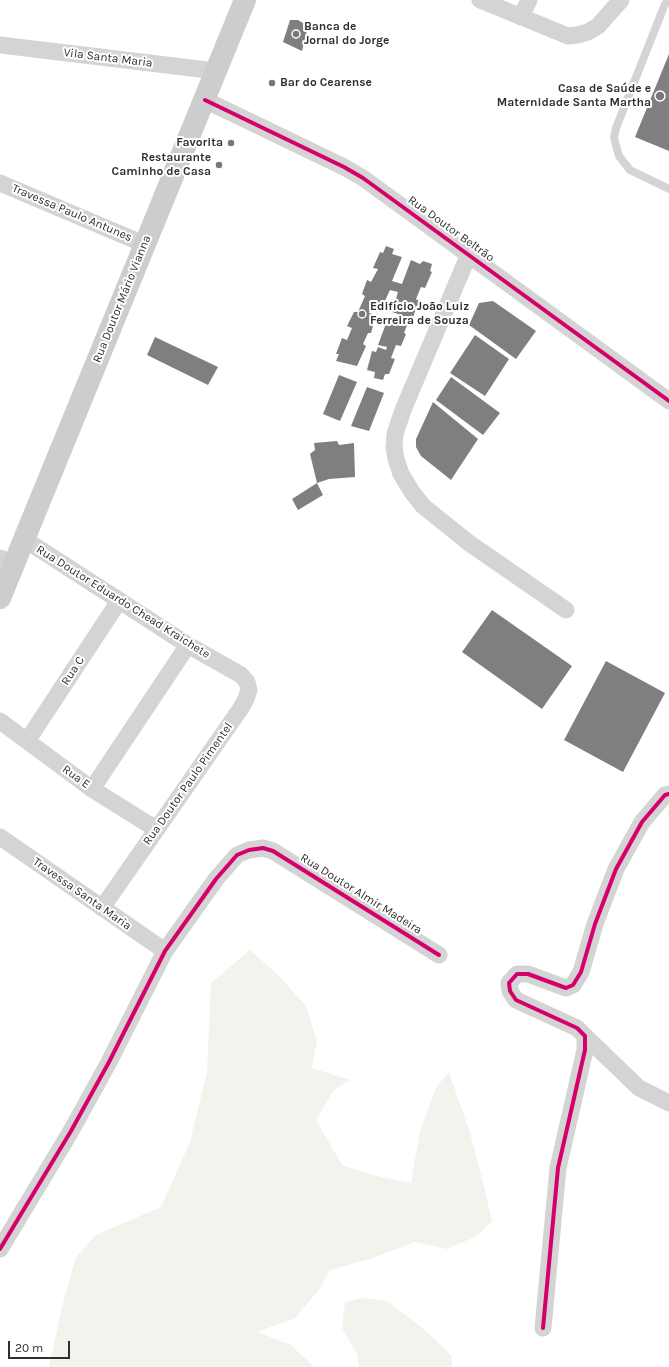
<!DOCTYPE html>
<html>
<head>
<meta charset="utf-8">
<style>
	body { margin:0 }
	#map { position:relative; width:669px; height:1367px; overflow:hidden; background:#fff; font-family:Karla,sans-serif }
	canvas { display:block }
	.scale { position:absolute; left:8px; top:1341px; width:62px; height:18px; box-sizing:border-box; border:2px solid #2f2f2f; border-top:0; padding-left:5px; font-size:12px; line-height:14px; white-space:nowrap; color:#2f2f2f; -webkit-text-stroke:3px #fff; paint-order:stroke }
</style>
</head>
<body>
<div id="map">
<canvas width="669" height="1367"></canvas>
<div class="scale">20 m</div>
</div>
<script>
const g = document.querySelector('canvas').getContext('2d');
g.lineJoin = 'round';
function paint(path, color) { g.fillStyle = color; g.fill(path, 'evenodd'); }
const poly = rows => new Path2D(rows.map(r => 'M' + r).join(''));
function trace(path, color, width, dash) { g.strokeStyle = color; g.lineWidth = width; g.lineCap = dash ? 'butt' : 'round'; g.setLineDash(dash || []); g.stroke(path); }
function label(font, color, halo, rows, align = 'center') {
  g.font = font + ' Karla,sans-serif'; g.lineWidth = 4; g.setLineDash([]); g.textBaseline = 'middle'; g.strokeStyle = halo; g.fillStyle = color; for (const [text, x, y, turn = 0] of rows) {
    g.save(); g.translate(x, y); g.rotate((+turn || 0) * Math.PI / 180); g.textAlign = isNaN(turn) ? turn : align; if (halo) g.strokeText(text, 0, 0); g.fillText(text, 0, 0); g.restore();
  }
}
paint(poly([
	[250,950,277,974,306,1006,317,1041,312,1068,350,1080,334,1090,316,1120,342,1165,372,1175,411,1183,420,1131,437,1086,449,1072,470,1133,483,1182,492,1221,477,1236,447,1249,415,1242,370,1259,330,1270,318,1291,295,1318,257,1332,291,1345,314,1367,49,1367,63,1303,76,1257,96,1235,161,1207,190,1142,207,1072,211,983],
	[363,1298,387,1301,412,1320,428,1333,452,1356,452,1367,359,1367,357,1354,342,1328,345,1302]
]), '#f0f4ec');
paint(poly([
	[290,20,298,20,308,26,302,51,283,42],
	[669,54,669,151,635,137],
	[386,246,394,249,392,254,402,257,392,281,402,284,411,260,420,264,423,261,432,264,430,271,432,272,425,288,421,287,416,299,419,301,413,317,411,315,404,333,406,334,401,346,396,345,391,358,395,359,389,374,385,374,383,380,374,378,375,372,367,370,372,351,376,352,378,347,386,350,387,347,378,345,387,321,397,324,401,315,392,312,398,292,390,290,383,305,372,303,369,313,376,315,371,333,368,333,363,344,366,346,357,366,336,361,339,354,336,354,342,338,347,340,352,328,347,326,354,312,358,312,365,296,362,294,367,280,371,282,378,269,373,268,380,252,383,253],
	[493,301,536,331,516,359,469,325,479,303],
	[475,335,509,359,485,396,450,373],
	[155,337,218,367,208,385,147,355],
	[339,375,357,382,340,421,323,414],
	[451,377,500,413,483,435,436,400],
	[367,387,384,393,369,431,351,426],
	[433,402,478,439,451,480,421,456,416,447,416,439],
	[337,441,339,445,354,443,355,477,329,479,317,483,310,454,315,450,314,443],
	[317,483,323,495,298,510,292,499],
	[492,610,572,666,542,709,462,652],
	[606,661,665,693,623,772,564,740]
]), '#7f7f7f');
trace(poly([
	[669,0,665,4,616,128,614,138,619,156,630,170,669,189]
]), '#d4d4d4', 8);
trace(poly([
	[480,0,568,36,577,35,588,32,598,26,621,0],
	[521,17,529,0],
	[0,45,216,71],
	[205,100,344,167,363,178,669,401],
	[0,183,144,244],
	[469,254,403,410,395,434,394,447,396,459,401,474,412,492,423,506,469,543,566,610],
	[24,539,188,645,241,675,247,682,249,690,246,699,241,708,102,908],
	[0,558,14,563],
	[0,721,92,789,156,829],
	[27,741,119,601],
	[92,789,188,645],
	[0,837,165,951],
	[585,1036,639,1088,669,1103],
	[0,1249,71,1131,109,1062,165,951,216,879,237,855,249,850,263,848,273,851,439,955],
	[543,1328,558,1168,585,1050,585,1036,577,1028,516,1000,510,991,509,983,517,974,528,974,566,988,573,985,581,972,595,924,616,869,642,822,665,795,669,794]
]), '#d4d4d4', 17);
trace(poly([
	[0,598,245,0]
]), '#cdcdcd', 22);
trace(poly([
	[205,100,344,167,363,178,669,401],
	[0,1249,71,1131,109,1062,165,951,216,879,237,855,249,850,263,848,273,851,439,955],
	[543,1328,558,1168,585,1050,585,1036,577,1028,516,1000,510,991,509,983,517,974,528,974,566,988,573,985,581,972,595,924,616,869,642,822,665,795,669,794]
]), '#d6006c', 4);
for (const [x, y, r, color] of [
	[296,34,4,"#787878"],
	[272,83,4,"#787878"],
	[660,96,5,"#787878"],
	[231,143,4,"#787878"],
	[219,165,4,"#787878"],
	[362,314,4,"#787878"]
]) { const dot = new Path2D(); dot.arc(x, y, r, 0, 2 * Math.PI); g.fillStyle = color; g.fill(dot); trace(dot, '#fff', 1.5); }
label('bold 12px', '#2f2f2f', '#fff', [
	["Banca de",304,27],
	["Jornal do Jorge",304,41],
	["Bar do Cearense",280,83],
	["Casa de Saúde e",651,89,"right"],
	["Maternidade Santa Martha",651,103,"right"],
	["Favorita",223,143,"right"],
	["Restaurante",211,158,"right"],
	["Caminho de Casa",211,172,"right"],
	["Edifício João Luiz",370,307],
	["Ferreira de Souza",370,321]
], 'left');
label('12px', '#2f2f2f', '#fff', [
	["Vila Santa Maria",108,58,7],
	["Travessa Paulo Antunes",72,213,23],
	["Rua Doutor Beltrão",451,229,36],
	["Rua Doutor Mário Vianna",122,299,-68],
	["Rua Doutor Eduardo Chead Kraichete",123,602,32],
	["Rua C",73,671,-57],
	["Rua E",76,777,36],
	["Rua Doutor Paulo Pimentel",188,784,-55],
	["Travessa Santa Maria",82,894,35],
	["Rua Doutor Almir Madeira",361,894,32]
]);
</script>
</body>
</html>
